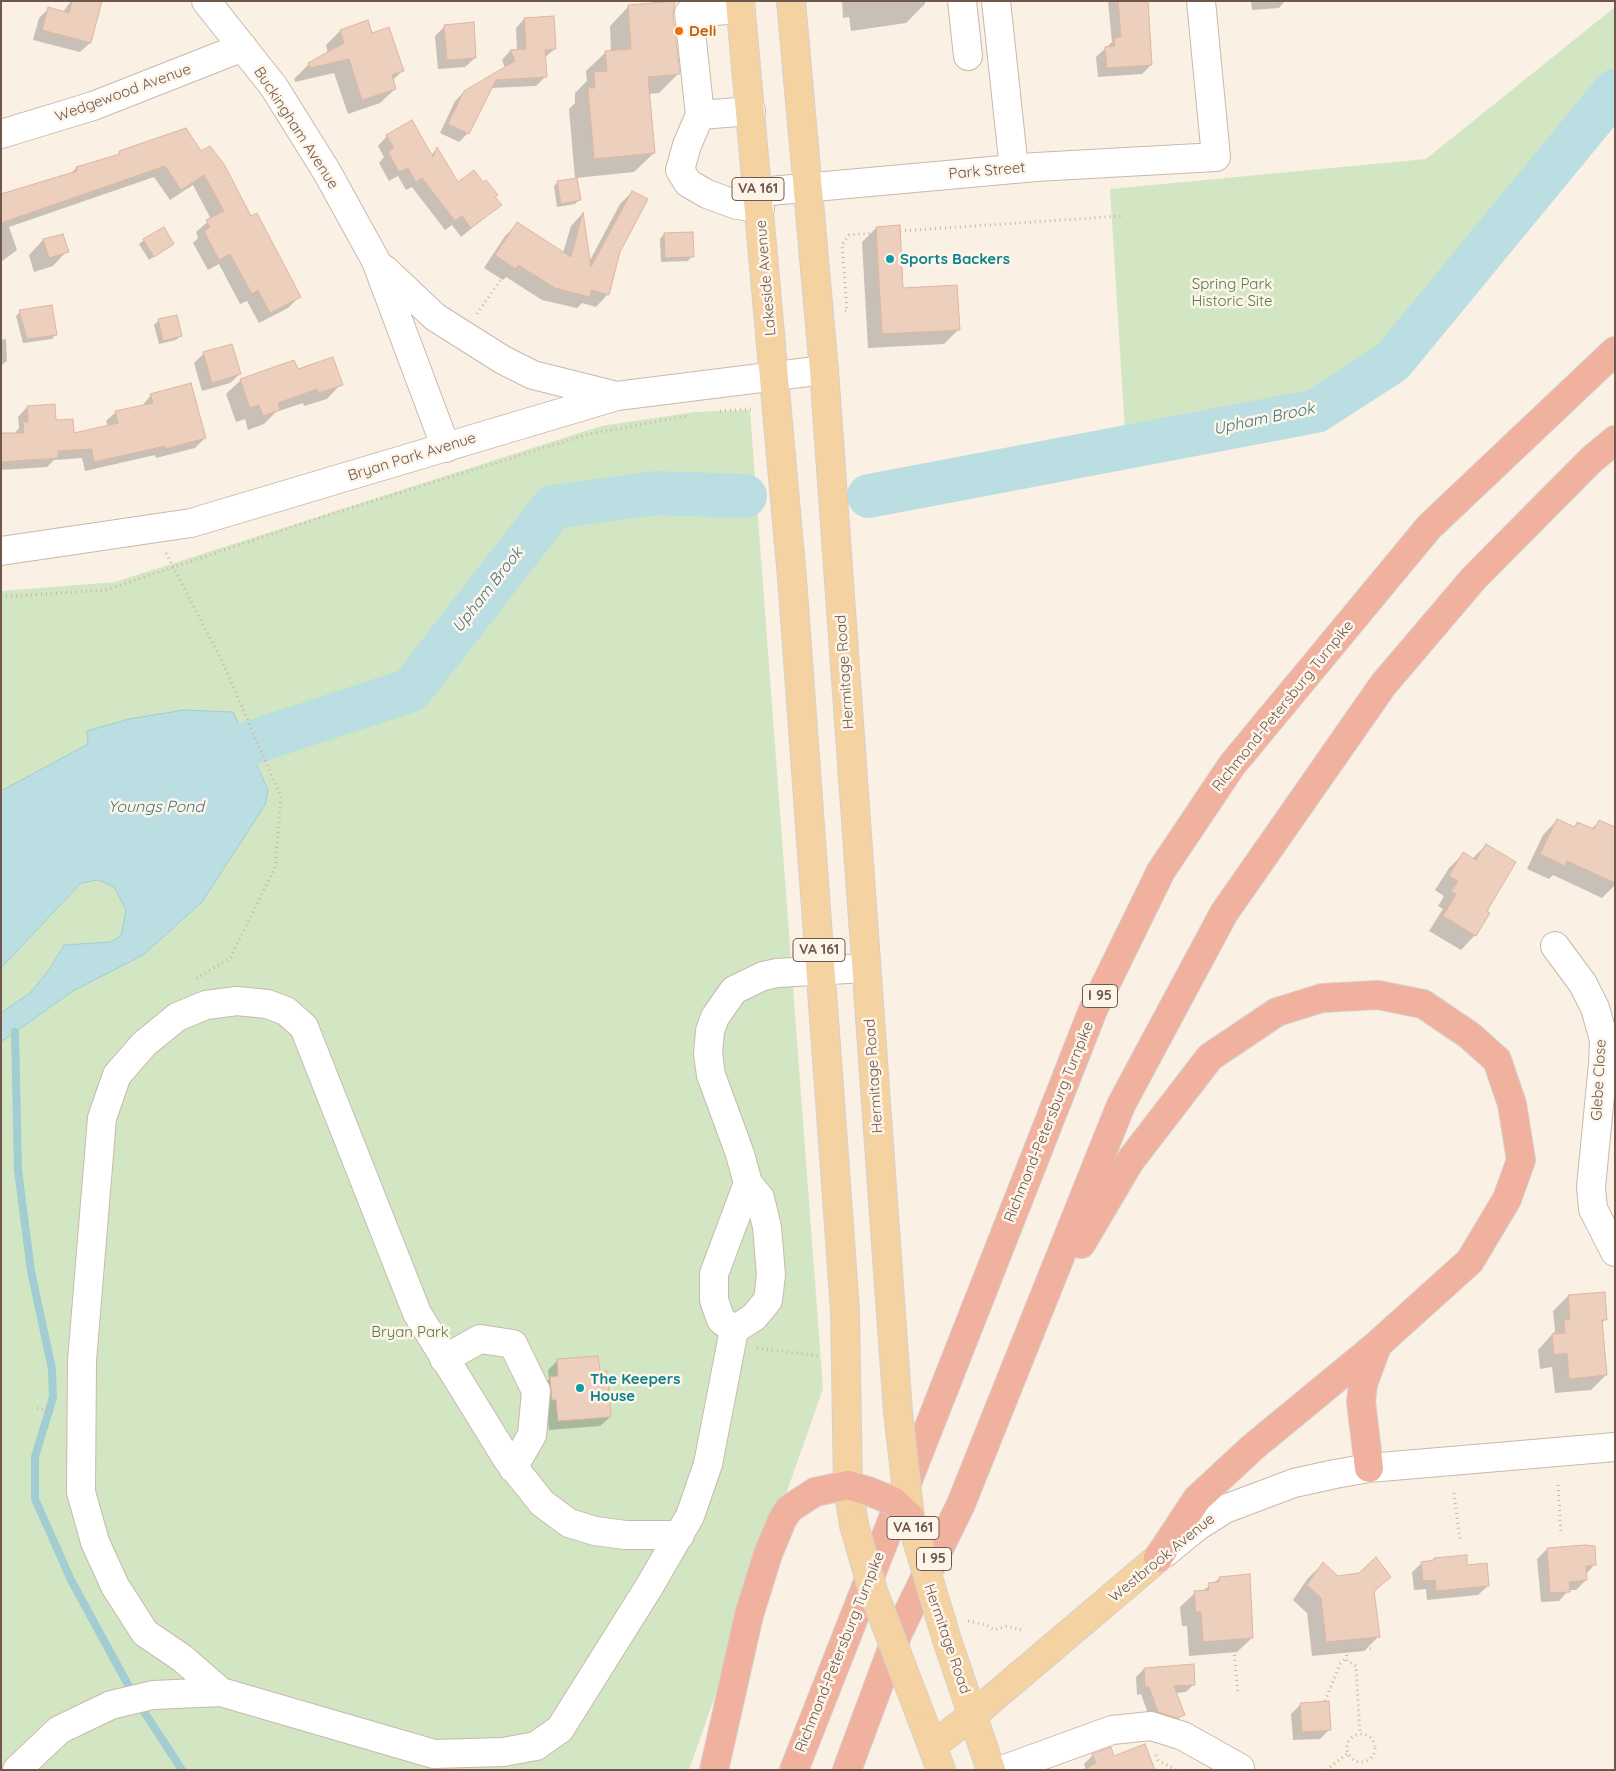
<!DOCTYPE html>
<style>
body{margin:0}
#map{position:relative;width:1616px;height:1771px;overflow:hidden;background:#faf1e4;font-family:Quicksand,sans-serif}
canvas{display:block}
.frame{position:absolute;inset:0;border:2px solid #70574c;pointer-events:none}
</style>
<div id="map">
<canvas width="1616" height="1771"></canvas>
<div class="frame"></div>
</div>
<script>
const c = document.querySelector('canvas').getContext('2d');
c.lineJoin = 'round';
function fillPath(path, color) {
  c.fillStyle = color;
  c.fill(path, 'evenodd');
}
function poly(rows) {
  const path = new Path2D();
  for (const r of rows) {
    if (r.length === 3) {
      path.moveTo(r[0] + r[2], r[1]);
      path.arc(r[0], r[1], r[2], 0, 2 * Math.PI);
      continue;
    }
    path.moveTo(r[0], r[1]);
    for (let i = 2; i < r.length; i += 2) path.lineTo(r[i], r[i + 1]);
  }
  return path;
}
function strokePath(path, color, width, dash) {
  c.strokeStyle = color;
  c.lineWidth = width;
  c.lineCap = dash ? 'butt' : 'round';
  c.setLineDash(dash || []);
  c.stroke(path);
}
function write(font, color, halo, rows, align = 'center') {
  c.font = font + ' Quicksand,sans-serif';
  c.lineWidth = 5;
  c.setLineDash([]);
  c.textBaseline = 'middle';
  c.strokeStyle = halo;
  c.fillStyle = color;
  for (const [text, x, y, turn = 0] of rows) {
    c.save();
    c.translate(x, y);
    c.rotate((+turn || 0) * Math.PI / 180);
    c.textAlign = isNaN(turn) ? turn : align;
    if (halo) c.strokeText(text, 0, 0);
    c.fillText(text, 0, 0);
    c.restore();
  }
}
const green = poly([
 [1615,7,1615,102,1562,153,1527,181,1492,239,1395,370,1354,386,1267,403,1188,415,1125,432,1110,189,1426,159],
 [750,410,823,1389,689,1770,1,1770,1,591,115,582,601,426,694,412]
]);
const water = poly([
 [184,710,233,712,268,790,265,805,202,902,143,955,73,991,1,1042,1,1013,30,993,49,970,64,945,110,942,121,936,126,910,114,887,98,880,81,883,1,968,1,791,88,744,87,731,129,719,184,710]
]);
const shadow = poly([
 [71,1,100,1,90,43,80,52,33,40,39,18,48,9,63,12],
 [842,1,925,1,925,4,906,23,851,31,849,17,843,18],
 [1108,1,1146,1,1151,65,1142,74,1098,77,1096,57,1112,42],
 [1251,1,1285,1,1279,8,1252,10],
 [629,6,672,15,679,73,659,93,648,94,654,153,634,172,576,178,579,200,575,204,557,207,554,186,558,182,575,179,569,109,575,103,575,93,587,81,586,71,606,52,611,51,610,26],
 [524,19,555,49,544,58,545,77,536,86,490,88,468,133,459,142,440,133,455,101,464,92,505,68,502,60,510,51,517,50,516,28],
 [445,26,475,58,465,67,438,69,435,36],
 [340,31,371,34,402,71,392,81,395,89,380,103,348,114,334,73,295,82,294,79,309,64,328,53,326,45],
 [185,130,251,217,299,297,288,308,259,323,247,301,240,304,219,264,208,270,193,243,198,238,196,232,211,219,193,185,170,200,154,177,9,227,17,250,1,262,1,203,70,174,76,168,116,156,119,153],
 [387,136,431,155,437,149,457,184,483,184,500,205,461,237,452,225,445,230,412,187,406,190,398,176,389,181,379,163,384,157,378,146],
 [632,192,608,294,596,307,582,303,577,308,542,300,506,277,503,280,484,268,505,236,517,224,563,253,571,226,582,214,589,262,620,204],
 [876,228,902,290,959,329,944,344,868,348,862,242],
 [664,234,692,256,688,261,661,262,660,239],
 [43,240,67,251,53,266,34,272,29,255],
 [144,240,173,244,149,260,139,244],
 [20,312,56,334,52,339,23,343,16,316],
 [158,321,180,336,176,340,159,344,154,325],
 [6,339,7,361,1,365,1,340],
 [204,353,240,374,230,383,202,391,194,363],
 [297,371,341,384,327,399,304,406,303,403,276,412,264,424,248,430,245,419,236,422,226,394,241,380],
 [151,395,205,438,195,448,156,458,155,455,85,471,82,458,54,460,47,467,1,470,1,434,14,434,19,428,18,417,27,407,55,421,73,434,108,426,106,421,116,412,142,406],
 [1557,820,1573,828,1578,823,1591,829,1599,822,1615,842,1615,885,1602,898,1553,875,1549,879,1527,869,1543,835],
 [1486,845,1485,911,1475,935,1461,950,1429,931,1443,909,1438,906,1444,896,1435,890,1449,868,1463,854,1472,859],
 [1604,1295,1606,1319,1601,1324,1606,1375,1591,1390,1555,1393,1552,1367,1540,1369,1538,1350,1555,1331,1553,1311,1568,1296],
 [558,1360,599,1372,610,1417,600,1426,549,1430,547,1409,541,1387,549,1379,548,1370],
 [1594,1547,1595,1564,1586,1574,1586,1580,1576,1590,1569,1590,1559,1601,1541,1602,1537,1559,1547,1549],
 [1434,1559,1466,1566,1488,1586,1478,1595,1427,1600,1426,1589,1414,1590,1412,1572,1422,1563,1431,1562],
 [1323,1564,1338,1578,1390,1577,1373,1593,1378,1637,1364,1651,1312,1656,1307,1613,1293,1600,1308,1578],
 [1220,1578,1252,1638,1237,1652,1189,1656,1187,1626,1182,1626,1180,1607,1195,1593,1201,1592],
 [1144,1669,1194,1684,1186,1692,1175,1693,1183,1714,1175,1722,1150,1719,1141,1694,1137,1695,1136,1677],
 [1301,1704,1330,1729,1320,1739,1293,1740,1291,1714],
 [1093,1755,1114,1758,1086,1770,1084,1764]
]);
const stream = poly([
 [15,1032,18,1170,31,1271,52,1369,53,1397,35,1457,35,1499,71,1580,133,1694],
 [139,1704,182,1770]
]);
const river = poly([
 [869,496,1316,411,1392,362,1615,91],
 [247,744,411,690,553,507,656,493,745,496]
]);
const building = poly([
 [72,1,102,1,91,43,42,30,48,7,69,13,72,1],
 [675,1,673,15,680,74,648,77,655,153,594,159,588,88,595,88,594,72,607,71,605,51,631,49,628,5,675,1],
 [1118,1,1148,1,1152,65,1107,68,1105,47,1115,46,1114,38,1121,37,1118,1],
 [554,16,556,49,545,50,547,77,496,80,469,134,448,124,464,91,515,61,510,50,526,49,524,18,554,16],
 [368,20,372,33,389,27,404,71,392,75,396,89,362,100,349,59,310,68,308,63,344,43,340,30,368,20],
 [474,22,476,58,447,60,444,25,474,22],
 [412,120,433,157,437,147,458,182,474,170,483,182,486,180,498,195,495,197,502,205,471,228,462,216,455,221,422,178,416,182,408,168,399,172,388,152,394,148,386,135,412,120],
 [186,128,201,151,210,146,224,164,251,216,257,213,301,297,270,313,258,290,252,294,230,254,219,260,204,231,210,227,206,220,224,211,204,175,181,190,165,166,1,223,1,194,77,171,76,167,120,154,119,151,186,128],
 [577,178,581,200,561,204,557,181,577,178],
 [632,191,648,199,620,252,609,295,591,290,590,297,555,288,518,265,516,269,495,255,517,222,571,257,583,212,591,267,632,191],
 [900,225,903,288,957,285,960,330,882,334,876,227,900,225],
 [164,227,174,244,154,257,143,239,164,227],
 [693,232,694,257,665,258,664,233,693,232],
 [63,234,69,252,49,258,43,239,63,234],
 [52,305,57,335,27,339,19,310,52,305],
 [177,315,182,336,163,341,158,319,177,315],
 [232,344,241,374,212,383,203,352,232,344],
 [333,357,343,385,318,393,317,389,278,403,280,410,263,416,259,405,250,408,240,379,294,360,298,369,333,357],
 [191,383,206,438,165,449,165,446,94,462,92,449,58,451,58,458,1,462,1,433,24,433,23,422,28,422,27,406,55,404,56,420,73,419,74,433,118,423,115,411,153,403,150,394,191,383],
 [1557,819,1575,827,1577,822,1594,829,1599,820,1615,827,1615,883,1567,861,1565,866,1540,854,1557,819],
 [1486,844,1516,862,1487,911,1490,913,1476,936,1443,916,1456,894,1451,891,1458,881,1449,876,1463,852,1476,860,1486,844],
 [1605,1292,1607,1320,1602,1320,1607,1375,1569,1379,1567,1353,1554,1355,1552,1334,1565,1333,1564,1320,1570,1320,1568,1295,1605,1292],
 [598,1356,600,1371,607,1371,611,1417,558,1421,556,1400,552,1400,550,1377,558,1376,557,1359,598,1356],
 [1585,1545,1595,1546,1596,1565,1586,1566,1587,1580,1569,1582,1570,1592,1550,1593,1547,1548,1585,1545],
 [1467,1555,1467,1565,1487,1563,1489,1586,1436,1591,1435,1580,1423,1581,1421,1562,1434,1560,1434,1558,1467,1555],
 [1376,1557,1391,1577,1374,1591,1380,1637,1326,1642,1321,1598,1307,1585,1323,1562,1338,1576,1359,1573,1376,1557],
 [1250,1574,1253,1638,1203,1642,1201,1612,1196,1612,1194,1591,1209,1590,1208,1583,1219,1582,1219,1577,1250,1574],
 [1194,1664,1195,1685,1174,1686,1185,1715,1177,1718,1158,1712,1149,1687,1145,1687,1144,1668,1194,1664],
 [1329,1701,1331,1730,1302,1732,1300,1703,1329,1701],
 [1145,1744,1155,1770,1083,1770,1096,1763,1092,1754,1111,1747,1114,1756,1145,1744]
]);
const path = poly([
 [900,231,1121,216],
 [845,311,847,311,842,245,849,235,876,233],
 [477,314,511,265],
 [720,411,751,409],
 [166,553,222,661,281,797,275,868,230,958,194,980],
 [1,597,106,590,334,513,589,434,687,416],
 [757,1348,820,1356],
 [37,1408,55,1413],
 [1558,1485,1561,1533],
 [1454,1493,1460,1541],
 [968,1621,986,1625,995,1630,1007,1626,1021,1630],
 [1233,1640,1238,1694],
 [1346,1650,1347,1661,1356,1666,1360,1734],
 [1320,1652,1374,1648],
 [1325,1701,1340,1664,1346,1658],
 [1361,1748,14],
 [1156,1755,1158,1760,1176,1770],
 [1326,1770,1348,1753]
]);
const minor = poly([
 [206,1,274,87,327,172,376,261,446,448],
 [962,1,968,56],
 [996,1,1014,169],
 [741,9,689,13,700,115,751,111],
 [700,115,687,145,680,170,688,183,707,194,737,205,760,208],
 [1,134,93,106,243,47],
 [759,192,1036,167,1216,157,1201,1],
 [384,269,435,317,503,360,533,375,613,395],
 [1,551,191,523,617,396,824,370],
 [1555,946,1583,984,1595,1008,1604,1040,1603,1064,1591,1187,1593,1209,1615,1252],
 [734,1330,721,1320,714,1300,714,1274,748,1183],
 [444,1359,480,1339,513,1344,536,1391,532,1435,513,1468],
 [1165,1553,1198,1526,1225,1509,1294,1483,1335,1474,1369,1468,1615,1447],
 [221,1692,182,1658,145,1633,115,1586,95,1542,81,1492,82,1361,102,1118,117,1075,144,1044,177,1017,206,1005,237,1001,267,1004,286,1011,304,1027,417,1313,507,1459,542,1503,569,1523,595,1531,625,1535,680,1535],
 [17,1770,59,1730,111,1705,153,1695,221,1692,434,1754,503,1752,536,1746,560,1729,649,1587,690,1516,708,1464,734,1330,754,1317,768,1300,771,1275,767,1227,760,1198,748,1183,740,1154,711,1075,708,1054,710,1031,715,1017,734,990,763,976,777,973,866,968],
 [1002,1770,1112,1730,1151,1726,1183,1736,1240,1768]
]);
const major = poly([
 [740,1,792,578,839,1225,845,1312,848,1485,854,1525],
 [791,1,824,370,898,1412],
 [947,1640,991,1770],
 [917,1706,941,1770],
 [932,1746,973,1715,1158,1558]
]);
const highway = poly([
 [1081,1244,1130,1161,1210,1057,1277,1012,1322,998,1378,995,1423,1004,1469,1035,1497,1060,1512,1104,1521,1160,1507,1199,1470,1261,1378,1344,1253,1447,1197,1499,1158,1558],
 [1369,1468,1361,1402,1363,1384,1377,1346],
 [714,1770,749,1615,768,1554,782,1520,789,1509,815,1492,848,1485,868,1491],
 [794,1770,1093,1010,1161,871,1232,765,1429,527,1615,351],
 [847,1770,898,1633,961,1504,1121,1105,1224,913,1383,685,1474,578,1591,460,1615,440]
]);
const majorBridge = poly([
 [898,1412,910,1517,947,1640],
 [854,1525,873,1591,917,1706]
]);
const highwayBridge = poly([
 [868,1491,893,1501,910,1517]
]);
const markers = [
 [679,31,5,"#e8710a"],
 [890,259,5,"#0f9aa8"],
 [580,1388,5,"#0f9aa8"]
];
const shields = [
 [758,189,52],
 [819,950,52],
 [1100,996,35],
 [913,1528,52],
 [934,1559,35]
];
const shieldNames = [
 ["VA 161",758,189],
 ["VA 161",819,950],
 ["I 95",1100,996],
 ["VA 161",913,1528],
 ["I 95",934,1559]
];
const foodNames = [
 ["Deli",689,31]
];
const streetNames = [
 ["Wedgewood Avenue",123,93,-20],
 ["Buckingham Avenue",296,128,57],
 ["Park Street",987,171,-5],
 ["Lakeside Avenue",766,278,-95],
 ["Bryan Park Avenue",412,457,-17],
 ["Hermitage Road",845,672,-94],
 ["Richmond-Petersburg Turnpike",1283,706,-51],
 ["Hermitage Road",874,1076,-94],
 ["Glebe Close",1599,1080,-87],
 ["Richmond-Petersburg Turnpike",1049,1122,-68],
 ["Westbrook Avenue",1162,1558,-39],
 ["Hermitage Road",947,1639,71],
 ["Richmond-Petersburg Turnpike",840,1652,-68]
];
const cultureNames = [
 ["Sports Backers",900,259],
 ["The Keepers",590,1379],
 ["House",590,1396]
];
const parkNames = [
 ["Spring Park",1232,284],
 ["Historic Site",1232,301],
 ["Bryan Park",410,1332]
];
const waterNames = [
 ["Upham Brook",1264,419,-12],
 ["Upham Brook",488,590,-52],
 ["Youngs Pond",156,807]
];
fillPath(green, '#d3e6c4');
fillPath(water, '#badee2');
strokePath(water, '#a1cdd3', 1);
fillPath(shadow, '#0003');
strokePath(stream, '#a1cdd3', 8);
strokePath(river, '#badee2', 44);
fillPath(building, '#edcfbe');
strokePath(building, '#dfb59f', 1);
strokePath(minor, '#cab8ab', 30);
strokePath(major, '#d7d0cd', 30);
strokePath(highway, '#d7d0cd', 30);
strokePath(path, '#d2b2a1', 3, [1, 4]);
strokePath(minor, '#fff', 28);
strokePath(major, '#f4d2a1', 28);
strokePath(highway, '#f0b19f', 28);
strokePath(majorBridge, '#d7d0cd', 30, []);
strokePath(highwayBridge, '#d7d0cd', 30, []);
strokePath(majorBridge, '#f4d2a1', 28);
strokePath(highwayBridge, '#f0b19f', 28);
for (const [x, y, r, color] of markers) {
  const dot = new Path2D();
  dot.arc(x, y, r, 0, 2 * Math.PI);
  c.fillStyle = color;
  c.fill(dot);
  strokePath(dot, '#fdf5e9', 2);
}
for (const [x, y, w] of shields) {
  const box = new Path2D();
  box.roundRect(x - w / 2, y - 11.5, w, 23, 4);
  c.fillStyle = '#fdf5e9';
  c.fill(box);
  strokePath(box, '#70574c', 1);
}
write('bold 14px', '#70574c', null, shieldNames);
write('bold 15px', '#c56008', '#fdf5e9', foodNames, 'left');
write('15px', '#70574c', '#fdf5e9', streetNames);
write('bold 15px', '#0d838f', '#fdf5e9', cultureNames, 'left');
write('15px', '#587a47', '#fdf5e9', parkNames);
write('italic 16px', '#44747b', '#fdf5e9', waterNames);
</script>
